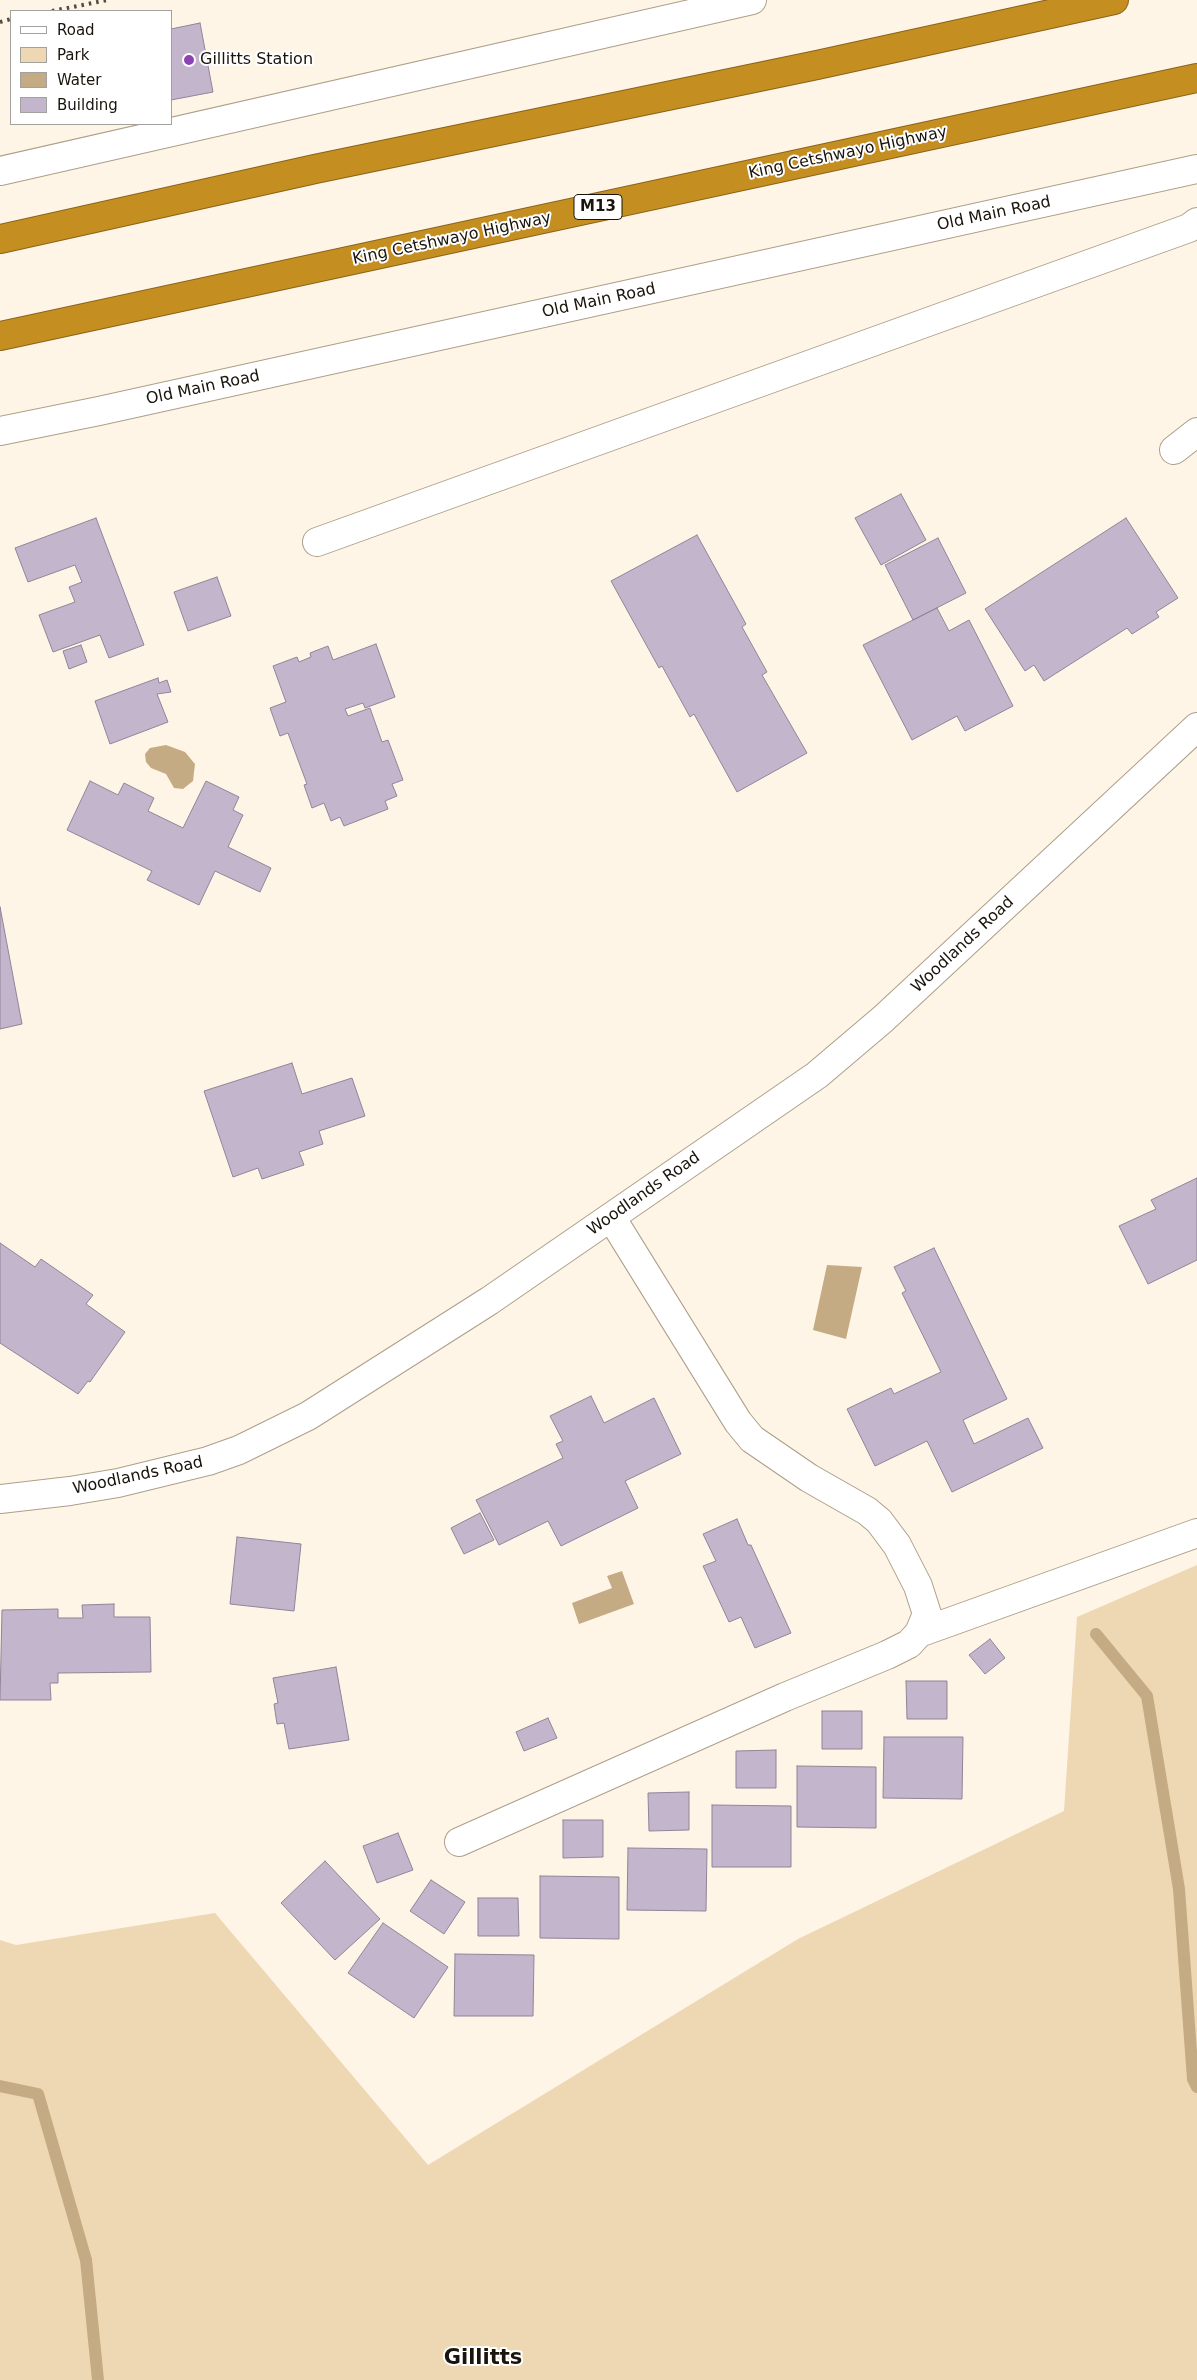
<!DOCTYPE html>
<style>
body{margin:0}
#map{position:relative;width:1197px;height:2380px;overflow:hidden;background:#fef5e7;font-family:"DejaVu Sans",sans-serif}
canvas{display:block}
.legend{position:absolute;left:10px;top:10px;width:162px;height:115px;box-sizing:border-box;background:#fff;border:1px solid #a3a19e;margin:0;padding:6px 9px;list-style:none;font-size:15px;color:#19140c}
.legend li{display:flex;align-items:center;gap:10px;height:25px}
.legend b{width:25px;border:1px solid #a3a19e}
</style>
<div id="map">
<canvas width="1197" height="2380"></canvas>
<ul class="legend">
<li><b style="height:6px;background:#fff"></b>Road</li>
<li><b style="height:14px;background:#eed7b3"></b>Park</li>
<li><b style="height:14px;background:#c4ab83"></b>Water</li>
<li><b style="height:14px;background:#c3b6cc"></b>Building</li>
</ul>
</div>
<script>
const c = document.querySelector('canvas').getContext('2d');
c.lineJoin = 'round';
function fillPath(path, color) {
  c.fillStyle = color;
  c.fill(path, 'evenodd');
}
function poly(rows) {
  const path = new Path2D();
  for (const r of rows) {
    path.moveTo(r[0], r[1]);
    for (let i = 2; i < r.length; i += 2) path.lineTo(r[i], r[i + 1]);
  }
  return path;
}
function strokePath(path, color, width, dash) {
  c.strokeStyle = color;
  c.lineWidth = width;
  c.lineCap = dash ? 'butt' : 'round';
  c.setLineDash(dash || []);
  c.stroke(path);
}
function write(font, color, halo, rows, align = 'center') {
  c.font = font + ' "DejaVu Sans",sans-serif';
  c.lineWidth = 4;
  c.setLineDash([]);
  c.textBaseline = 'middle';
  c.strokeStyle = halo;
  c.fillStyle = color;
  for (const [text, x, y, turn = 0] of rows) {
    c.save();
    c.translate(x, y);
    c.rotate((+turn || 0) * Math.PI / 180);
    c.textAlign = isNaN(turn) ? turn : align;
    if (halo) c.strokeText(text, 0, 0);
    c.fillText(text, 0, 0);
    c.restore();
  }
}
const green = poly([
 [1197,1565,1197,2380,0,2380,0,1940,16,1945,215,1913,428,2165,798,1939,1064,1811,1077,1617]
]);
const water = poly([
 [166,745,185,752,195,764,193,781,183,789,174,788,166,774,151,768,146,762,145,754,150,748],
 [827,1265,862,1267,846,1339,813,1330],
 [622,1571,634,1604,579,1624,572,1603,612,1588,607,1576]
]);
const stream = poly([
 [1096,1634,1147,1696,1179,1889,1193,2079,1197,2087],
 [0,2086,38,2094,86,2260,98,2380]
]);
const building = poly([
 [200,23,213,92,171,100,171,29,200,23],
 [901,494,926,540,881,565,855,518,901,494],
 [96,518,144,645,109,658,100,635,53,652,39,615,75,602,69,587,82,582,75,565,28,582,15,548,96,518],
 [1126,518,1178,598,1156,612,1159,617,1132,634,1127,628,1044,681,1034,665,1025,671,985,609,1126,518],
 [697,535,746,624,742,627,767,672,762,675,807,753,737,792,694,714,690,717,662,666,659,668,611,581,697,535],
 [938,538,966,593,913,620,885,565,938,538],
 [217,577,231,616,188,631,174,592,217,577],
 [937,608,949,631,969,620,1013,706,965,731,957,716,912,740,863,645,937,608],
 [376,644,395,697,365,708,363,703,345,709,348,716,370,708,382,742,388,740,403,780,392,784,397,796,385,801,388,809,344,826,340,817,331,821,324,803,312,808,304,785,307,784,288,733,280,736,270,708,286,702,273,666,297,657,299,662,311,657,310,653,328,646,333,660,376,644],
 [81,645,87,662,69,669,63,651,81,645],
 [158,678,159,683,167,680,171,692,157,694,168,722,110,744,95,701,158,678],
 [90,781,118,795,124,783,154,798,148,811,183,828,206,781,239,797,233,810,243,815,228,847,271,868,260,892,215,871,199,905,147,880,152,871,67,830,90,781],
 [0,907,22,1024,0,1029,0,907],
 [292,1063,302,1094,352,1078,365,1116,319,1131,323,1144,299,1152,304,1165,262,1179,258,1168,233,1177,204,1091,292,1063],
 [1197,1178,1197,1260,1148,1284,1119,1226,1156,1209,1151,1200,1197,1178],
 [0,1243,35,1267,41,1259,93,1295,86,1304,125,1332,90,1382,88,1381,78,1394,0,1343,0,1243],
 [934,1248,1007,1399,963,1420,974,1444,1028,1418,1043,1448,952,1492,927,1441,875,1466,847,1409,891,1388,894,1394,941,1372,902,1293,906,1291,894,1267,934,1248],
 [591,1396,604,1423,654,1398,681,1454,625,1481,638,1508,561,1546,548,1521,499,1545,476,1500,563,1458,556,1444,563,1441,550,1416,591,1396],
 [480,1513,494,1540,464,1554,451,1528,480,1513],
 [737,1519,748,1545,751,1545,791,1633,755,1648,741,1617,729,1622,703,1566,716,1561,703,1534,737,1519],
 [237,1537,301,1544,294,1611,230,1604,237,1537],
 [114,1604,114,1617,150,1617,151,1672,58,1673,58,1683,50,1683,51,1700,0,1700,2,1610,58,1609,58,1618,83,1618,82,1605,114,1604],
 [990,1639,1005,1658,985,1674,969,1655,990,1639],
 [336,1667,349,1740,289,1749,284,1723,277,1724,274,1704,278,1703,273,1678,336,1667],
 [906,1681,947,1681,947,1719,907,1719,906,1681],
 [822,1711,862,1711,862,1749,822,1749,822,1711],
 [548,1718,557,1738,524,1751,516,1732,548,1718],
 [884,1737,963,1737,962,1799,883,1798,884,1737],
 [776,1750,776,1788,736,1788,736,1751,776,1750],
 [797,1766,876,1767,876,1828,797,1827,797,1766],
 [689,1792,689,1830,649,1831,648,1793,689,1792],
 [712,1805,791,1806,791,1867,712,1867,712,1805],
 [563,1820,603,1820,603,1857,563,1858,563,1820],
 [398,1833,413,1870,377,1883,363,1846,398,1833],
 [628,1848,707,1849,706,1911,627,1910,628,1848],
 [325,1861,380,1919,335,1960,281,1903,325,1861],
 [540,1876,619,1877,619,1939,540,1938,540,1876],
 [431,1880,465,1902,444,1934,410,1911,431,1880],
 [478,1898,518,1898,519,1936,478,1936,478,1898],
 [383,1923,448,1967,414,2018,348,1973,383,1923],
 [455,1954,534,1955,533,2016,454,2016,455,1954]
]);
const minor = poly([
 [0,171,752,0],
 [0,431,99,411,1197,169],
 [1174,450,1197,432],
 [317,542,1189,228,1197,222],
 [0,1499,70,1491,118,1483,208,1461,239,1450,308,1416,489,1301,817,1075,883,1019,1197,727],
 [919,1633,1197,1533],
 [459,1842,785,1697,887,1655,909,1644,919,1633,927,1614,918,1586,897,1545,879,1521,867,1511,809,1478,752,1439,738,1422,611,1217]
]);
const highway = poly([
 [0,239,315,169,817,65,1114,0],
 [0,336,1197,78]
]);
const rail = poly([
 [52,11,108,0],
 [0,22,11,19]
]);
const markers = [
 [189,60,6,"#8d42b4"]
];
const shields = [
 [598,207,48]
];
const shieldNames = [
 ["M13",598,207]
];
const poiNames = [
 ["Gillitts Station",200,60]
];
const streetNames = [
 ["King Cetshwayo Highway",848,153,-12],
 ["Old Main Road",994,214,-12],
 ["King Cetshwayo Highway",452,239,-12],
 ["Old Main Road",599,301,-12],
 ["Old Main Road",203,388,-12],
 ["Woodlands Road",963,945,-43],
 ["Woodlands Road",644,1194,-35],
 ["Woodlands Road",138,1476,-12]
];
const districtNames = [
 ["Gillitts",483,2359]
];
fillPath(green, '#eed7b3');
fillPath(water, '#c4ab83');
strokePath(stream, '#c4ab83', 12);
fillPath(building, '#c3b6cc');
strokePath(building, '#918499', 1);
strokePath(minor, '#ad9f89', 30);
strokePath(highway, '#89631a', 30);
strokePath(minor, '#fff', 28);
strokePath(highway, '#c58e21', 28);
strokePath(rail, '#514b41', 4, [2.5, 5]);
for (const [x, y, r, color] of markers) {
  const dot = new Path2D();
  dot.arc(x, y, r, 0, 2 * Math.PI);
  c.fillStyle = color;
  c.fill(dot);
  strokePath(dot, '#fff', 2);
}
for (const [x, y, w] of shields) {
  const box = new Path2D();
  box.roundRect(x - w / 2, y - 12.5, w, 25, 4);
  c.fillStyle = '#fff';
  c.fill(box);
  strokePath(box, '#19140c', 1);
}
write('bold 15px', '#19140c', null, shieldNames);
write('16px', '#19140c', '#fff', poiNames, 'left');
write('16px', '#19140c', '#fff', streetNames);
write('bold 21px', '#19140c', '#fff', districtNames);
</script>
